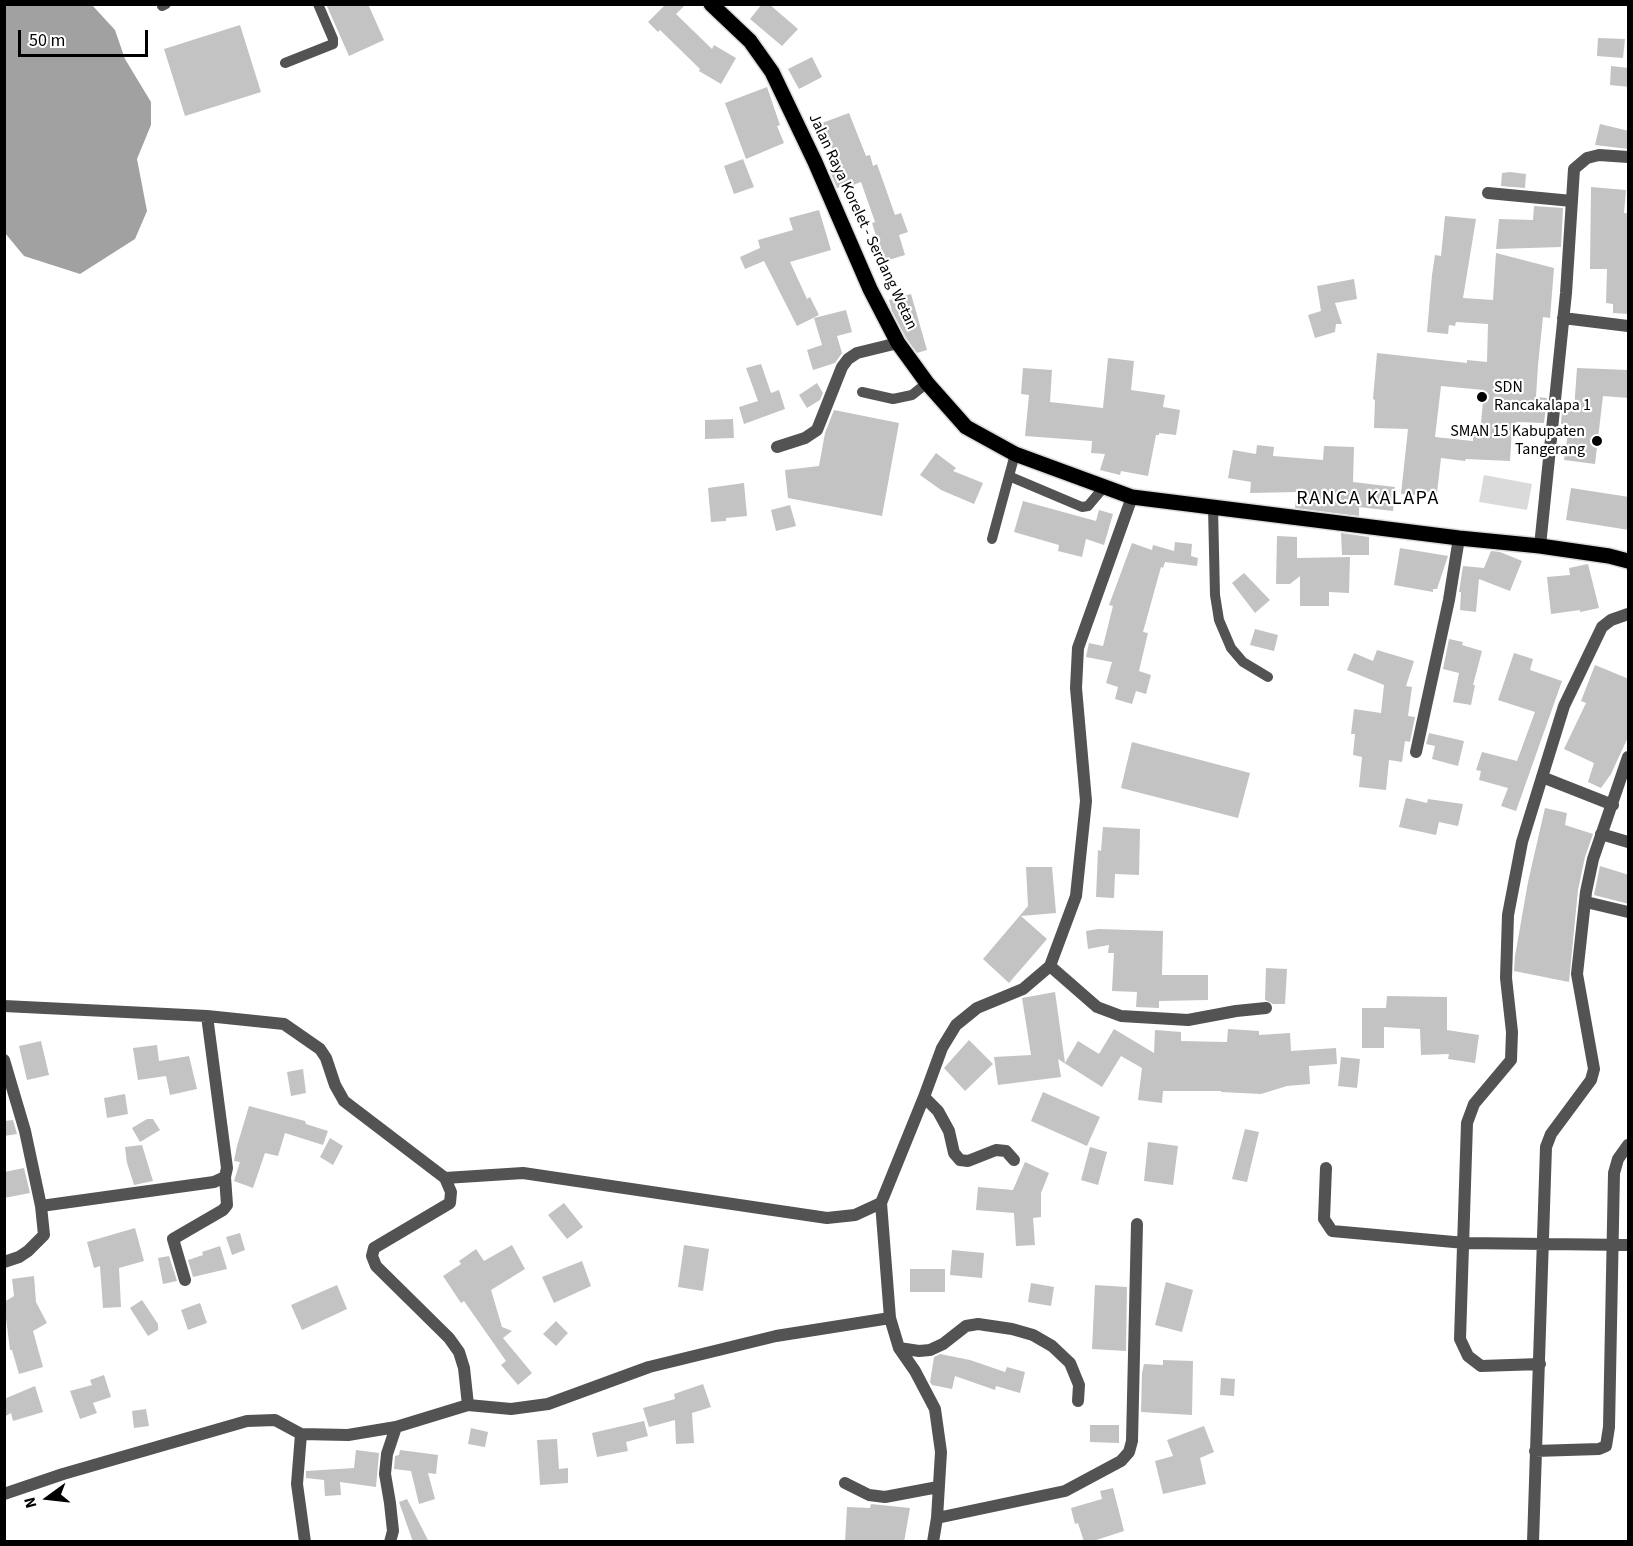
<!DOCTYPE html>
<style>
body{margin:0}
#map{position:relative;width:1633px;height:1546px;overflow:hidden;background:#fff;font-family:"Source Sans 3",sans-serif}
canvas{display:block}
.frame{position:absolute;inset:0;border:6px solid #000;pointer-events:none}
.north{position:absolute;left:18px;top:1468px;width:60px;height:60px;-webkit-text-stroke:4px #fff;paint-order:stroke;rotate:255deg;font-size:16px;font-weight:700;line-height:24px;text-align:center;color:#000}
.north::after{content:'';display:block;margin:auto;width:21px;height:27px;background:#000;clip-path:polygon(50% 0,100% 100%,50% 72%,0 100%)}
.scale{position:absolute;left:18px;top:30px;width:130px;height:27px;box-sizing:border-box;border:3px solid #000;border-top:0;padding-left:8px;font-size:18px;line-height:21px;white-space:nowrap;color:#000;-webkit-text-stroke:4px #fff;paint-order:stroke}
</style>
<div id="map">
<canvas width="1633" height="1546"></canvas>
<div class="frame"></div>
<div class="north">N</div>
<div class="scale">50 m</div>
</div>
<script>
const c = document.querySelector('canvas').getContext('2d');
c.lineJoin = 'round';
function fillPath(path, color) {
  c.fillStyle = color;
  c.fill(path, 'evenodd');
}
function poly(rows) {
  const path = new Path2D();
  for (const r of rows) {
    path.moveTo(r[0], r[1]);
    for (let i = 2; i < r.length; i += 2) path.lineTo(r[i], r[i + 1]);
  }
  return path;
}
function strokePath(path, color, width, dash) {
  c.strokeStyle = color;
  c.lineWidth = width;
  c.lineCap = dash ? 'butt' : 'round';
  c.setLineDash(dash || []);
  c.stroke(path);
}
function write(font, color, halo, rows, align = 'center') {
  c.font = font + ' "Source Sans 3",sans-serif';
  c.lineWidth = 4.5;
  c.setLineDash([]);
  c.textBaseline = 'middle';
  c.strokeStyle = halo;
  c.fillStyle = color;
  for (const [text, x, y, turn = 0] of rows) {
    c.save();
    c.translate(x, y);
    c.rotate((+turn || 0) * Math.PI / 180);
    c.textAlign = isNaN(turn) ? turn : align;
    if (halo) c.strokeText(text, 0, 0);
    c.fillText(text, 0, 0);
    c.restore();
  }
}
const green = poly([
 [1484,475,1532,484,1527,510,1479,502]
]);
const water = poly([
 [4,5,92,5,115,30,125,59,151,102,151,125,137,159,147,211,135,239,80,274,24,256,5,233]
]);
const building = poly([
 [326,4,368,4,384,40,349,56],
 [666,4,686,4,676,14,712,49,714,45,736,58,721,84,699,71,700,69,660,30,658,32,648,22],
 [762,4,769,4,798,29,782,46,750,19],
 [240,25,261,92,185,116,164,49],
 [1598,38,1625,39,1623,58,1597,56],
 [812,57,822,77,799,89,788,69],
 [1611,66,1629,68,1629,87,1610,85],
 [767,87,780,125,777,126,784,143,746,159,725,103],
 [849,113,866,156,870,155,873,166,877,164,895,215,901,213,908,232,899,235,905,255,882,262,876,246,879,245,872,223,875,222,861,182,845,188,845,186,837,188,829,169,838,164,822,123],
 [1600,124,1629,131,1629,149,1595,145],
 [743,159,754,187,734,194,724,166],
 [1510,172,1526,174,1525,188,1501,186,1502,173],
 [1591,187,1626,190,1624,213,1629,213,1629,314,1613,313,1613,304,1606,303,1607,269,1590,269],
 [1534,206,1563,208,1561,247,1496,249,1499,219,1533,220],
 [819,210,831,250,790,262,807,299,810,297,819,315,797,326,764,261,745,269,740,257,760,248,758,240,793,230,789,218],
 [1445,216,1476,219,1463,298,1493,300,1496,253,1554,268,1550,318,1543,317,1538,365,1536,397,1547,398,1544,423,1516,422,1515,428,1512,428,1510,461,1466,459,1465,461,1441,458,1437,493,1428,492,1428,496,1401,494,1408,429,1374,428,1375,400,1373,399,1377,353,1467,363,1467,360,1487,362,1488,324,1456,322,1455,326,1449,325,1448,334,1427,332,1432,275,1435,255,1441,256],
 [1441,386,1484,390,1480,434,1473,433,1473,441,1435,437],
 [1354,279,1357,299,1335,303,1342,324,1336,324,1335,332,1315,338,1308,315,1321,311,1317,286],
 [911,294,927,350,917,353,906,338,892,311,889,300],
 [846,310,852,332,837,336,842,353,835,363,813,370,807,350,822,345,814,318],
 [1108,358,1134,361,1131,390,1165,395,1163,407,1180,410,1176,435,1159,433,1159,435,1156,435,1148,476,1121,471,1120,475,1100,470,1105,454,1091,453,1092,441,1025,436,1029,395,1021,394,1023,368,1052,370,1050,402,1103,408],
 [761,364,771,393,779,390,785,409,744,424,739,407,758,401,746,368],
 [1577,368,1629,370,1629,398,1603,396,1595,464,1564,460,1569,425,1561,424,1562,409,1574,410],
 [817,383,823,393,820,400,807,408,799,395],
 [834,410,899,423,882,516,788,498,785,470,819,466,825,433],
 [733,419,734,438,705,439,705,420],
 [1257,445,1274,447,1273,456,1323,460,1324,446,1354,447,1353,482,1395,487,1393,511,1359,507,1359,516,1295,508,1297,492,1250,493,1251,482,1228,478,1233,450,1256,454],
 [936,453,956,468,953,471,983,483,974,504,941,490,920,475],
 [744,483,747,516,726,518,726,521,711,522,708,488],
 [1571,488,1629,497,1629,530,1566,520],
 [1023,501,1096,521,1099,510,1113,514,1104,545,1086,539,1082,557,1058,551,1059,545,1014,532],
 [790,505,796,526,776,531,771,510],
 [1341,533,1369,537,1369,555,1342,555],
 [1277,536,1297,537,1297,558,1350,557,1349,593,1329,592,1329,606,1300,606,1300,576,1290,584,1276,584],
 [1175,542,1192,544,1191,556,1198,558,1197,566,1165,562,1163,568,1161,567,1143,632,1148,633,1139,671,1151,675,1146,694,1136,691,1132,704,1115,699,1118,687,1106,683,1112,662,1086,657,1089,643,1103,646,1113,606,1109,605,1132,543,1152,550,1153,545,1174,551],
 [1400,548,1448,556,1437,589,1433,589,1433,592,1394,585],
 [1491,551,1500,552,1522,561,1510,591,1479,579,1476,612,1460,610,1461,592,1459,592,1463,566,1484,568],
 [1588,564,1599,608,1580,612,1580,610,1551,614,1547,577,1570,575,1569,568],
 [1244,573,1270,600,1255,613,1232,583],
 [1255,629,1278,635,1274,651,1250,645],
 [1449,639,1463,642,1462,645,1482,651,1473,685,1475,685,1471,705,1453,702,1459,673,1443,669],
 [1377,650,1414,661,1406,686,1412,687,1408,716,1415,717,1410,742,1405,741,1402,762,1389,760,1386,790,1359,787,1362,757,1353,755,1355,734,1351,734,1354,709,1381,713,1384,685,1347,670,1354,653,1373,661],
 [1514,653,1533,659,1530,670,1562,681,1516,811,1501,806,1508,788,1479,780,1481,771,1476,770,1482,752,1517,761,1535,712,1498,700],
 [1595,665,1629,679,1629,735,1611,774,1601,788,1588,782,1594,763,1564,749,1586,703,1581,701],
 [1429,733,1464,741,1458,766,1432,759,1435,746,1426,744],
 [1132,742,1250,773,1238,818,1121,788],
 [1406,798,1427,803,1428,799,1463,804,1458,826,1439,822,1436,835,1399,827],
 [1545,808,1567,813,1565,825,1593,834,1585,857,1578,890,1569,982,1514,971,1515,956,1528,882],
 [1103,827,1140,829,1139,875,1115,874,1114,898,1096,897,1098,850,1101,851],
 [1600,866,1629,875,1629,904,1594,895],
 [1026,867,1052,867,1056,913,1021,916,1047,939,1009,983,983,959,1028,906],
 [1098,929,1163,931,1162,975,1208,975,1208,1000,1159,1001,1159,1008,1136,1007,1137,992,1112,991,1114,953,1108,953,1109,945,1088,949,1086,931],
 [1266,968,1287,969,1285,1004,1273,1004,1265,1000],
 [1055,992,1065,1063,1078,1041,1099,1054,1114,1029,1154,1053,1155,1030,1181,1032,1181,1041,1227,1042,1228,1029,1259,1031,1259,1035,1290,1033,1291,1051,1336,1048,1337,1064,1309,1066,1310,1084,1287,1086,1261,1094,1221,1092,1221,1091,1163,1091,1162,1103,1138,1100,1142,1068,1121,1056,1102,1087,1058,1059,1061,1077,998,1085,994,1057,1031,1055,1022,998],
 [1387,996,1447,997,1447,1030,1479,1035,1475,1063,1448,1059,1449,1054,1421,1055,1420,1029,1384,1027,1384,1048,1362,1048,1362,1008,1386,1008],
 [969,1040,993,1064,965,1091,944,1068],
 [41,1041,49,1075,27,1080,19,1046],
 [157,1045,159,1061,189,1056,197,1089,170,1095,166,1076,138,1080,133,1048],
 [1341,1057,1360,1059,1357,1088,1338,1086],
 [303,1069,306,1093,291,1096,287,1072],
 [1043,1092,1100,1117,1087,1146,1031,1121],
 [125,1094,128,1114,107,1118,104,1098],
 [249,1106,305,1121,306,1124,328,1131,323,1145,285,1133,278,1156,265,1153,253,1188,234,1181,240,1162,234,1161,237,1146],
 [147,1119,153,1119,160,1130,140,1142,132,1128],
 [13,1120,17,1134,4,1136,4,1121],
 [1245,1129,1259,1132,1247,1182,1232,1179],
 [330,1138,343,1146,333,1165,320,1157],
 [1148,1142,1178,1146,1173,1185,1144,1181],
 [142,1145,153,1181,134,1185,127,1163,125,1147],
 [1090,1147,1107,1152,1098,1185,1081,1180],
 [1025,1162,1049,1173,1041,1193,1041,1217,1033,1218,1035,1245,1016,1246,1014,1213,976,1210,978,1187,1013,1190],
 [24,1168,30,1193,4,1198,4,1172],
 [564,1203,583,1227,567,1239,548,1215],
 [135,1228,144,1261,119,1268,121,1307,103,1308,100,1266,94,1268,87,1242],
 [240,1233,245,1250,232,1255,226,1237],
 [512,1245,525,1269,491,1290,502,1327,512,1331,503,1338,532,1373,518,1385,501,1365,506,1361,464,1301,461,1303,443,1276,461,1264,459,1261,476,1249,484,1261],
 [684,1245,709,1249,703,1291,678,1287],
 [220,1246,227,1269,193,1277,188,1260,203,1255,202,1252],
 [952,1250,984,1253,982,1278,950,1275],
 [169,1256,177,1281,163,1284,158,1258],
 [582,1261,591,1286,554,1303,542,1277],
 [910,1269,945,1269,945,1292,910,1292],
 [34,1276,36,1302,47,1323,33,1331,43,1367,19,1374,12,1350,10,1350,4,1302,14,1296,12,1279],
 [1166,1282,1193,1290,1182,1332,1155,1325],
 [1031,1283,1054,1287,1051,1306,1028,1302],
 [337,1285,347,1309,302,1330,291,1305],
 [1095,1285,1127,1287,1126,1351,1092,1349],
 [142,1300,158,1324,158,1330,148,1336,130,1308],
 [200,1303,207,1323,188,1330,181,1310],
 [556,1321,568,1333,556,1346,543,1334],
 [940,1354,970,1360,1005,1372,1007,1367,1025,1372,1020,1393,996,1386,995,1390,955,1376,952,1389,932,1385,930,1382,934,1357],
 [1163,1360,1193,1361,1192,1415,1141,1412,1142,1373,1144,1364,1163,1365],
 [104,1375,111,1397,93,1403,97,1413,80,1419,70,1391,92,1385,90,1380],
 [1221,1378,1235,1379,1234,1396,1220,1395],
 [703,1384,711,1407,692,1413,694,1443,676,1444,675,1420,649,1427,643,1408,675,1399,674,1394],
 [35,1386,43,1412,13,1421,11,1413,4,1417,4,1399],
 [146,1409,149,1426,134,1428,132,1411],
 [644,1421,648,1436,626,1442,628,1451,597,1457,592,1433],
 [1090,1425,1119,1425,1119,1443,1090,1442],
 [1204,1426,1214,1452,1200,1458,1206,1484,1163,1494,1155,1461,1173,1456,1167,1440],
 [471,1428,488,1432,485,1447,468,1444],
 [557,1439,559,1469,568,1468,568,1483,540,1485,537,1440],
 [356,1450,379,1453,376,1487,340,1482,341,1495,325,1496,324,1480,306,1478,306,1471,354,1468],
 [400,1450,438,1455,436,1474,428,1473,435,1499,419,1504,411,1471,394,1469,395,1456,399,1455],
 [1113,1488,1124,1531,1090,1542,1084,1542,1078,1523,1075,1524,1071,1508,1102,1499,1100,1491],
 [407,1499,429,1542,413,1542,399,1502],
 [871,1504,910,1508,904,1542,845,1542,847,1507,870,1508]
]);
const lane = poly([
 [162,6,166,4],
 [285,63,333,44,333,39,318,4],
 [862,392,893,399,912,395,927,383],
 [1011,477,1082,507,1088,506,1104,487],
 [1213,507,1215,595,1219,620,1231,648,1243,662,1268,677],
 [992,539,1015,454]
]);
const street = poly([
 [1488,193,1572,201],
 [1563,318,1628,326],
 [777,447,805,438,817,430,842,367,848,359,857,353,898,343],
 [1540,546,1566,293,1574,169,1587,158,1599,155,1628,157],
 [1416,752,1449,600,1459,538],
 [1542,777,1613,805],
 [1601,834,1628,842],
 [1586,902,1628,912],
 [1050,966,1097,1007,1121,1016,1188,1020,1236,1011,1266,1008],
 [4,1006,207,1016,284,1024,320,1049,326,1058,335,1085,344,1101,445,1178,523,1173,827,1218,855,1215,881,1203],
 [4,1060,25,1131,41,1206,44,1235,28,1251,19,1257,4,1262],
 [924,1097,938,1111,949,1131,954,1153,960,1160,968,1161,996,1150,1006,1151,1014,1160],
 [1326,1168,1324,1219,1332,1231,1465,1243,1628,1245],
 [445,1178,451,1192,450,1203,374,1248,372,1256,376,1266,449,1338,459,1352,464,1368,468,1405],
 [41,1206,214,1182,225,1177,227,1168,207,1016],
 [185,1280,173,1239,223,1210,227,1205,225,1177],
 [899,1348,919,1351,930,1350,943,1344,966,1326,978,1324,1012,1329,1033,1335,1052,1346,1070,1363,1079,1385,1078,1401],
 [1540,1364,1481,1366,1468,1356,1460,1339,1467,1123,1474,1104,1511,1060,1512,1032,1506,978,1508,915,1522,842,1564,706,1602,627,1611,620,1628,614],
 [301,1434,297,1484,305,1542],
 [1535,1451,1599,1449,1606,1446,1609,1427,1614,1173,1618,1159,1628,1145],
 [845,1483,869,1495,885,1497,938,1487],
 [4,1494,63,1474,247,1421,275,1420,301,1434,348,1435,396,1427,468,1405,511,1409,548,1404,649,1367,776,1336,890,1318],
 [937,1518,1065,1491,1121,1461,1129,1452,1132,1441,1137,1224],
 [390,1542,393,1531,390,1503,385,1474,387,1454,396,1427],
 [933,1542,937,1518,941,1452,935,1409,915,1371,899,1348,890,1318,881,1203,924,1097,942,1048,956,1025,977,1008,1023,989,1050,966,1076,896,1086,801,1076,688,1078,648,1132,497],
 [1533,1542,1546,1147,1551,1134,1591,1080,1594,1069,1577,974,1586,892,1593,859,1628,757]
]);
const primary = poly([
 [711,4,750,41,772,72,815,162,870,289,898,343,927,383,966,427,1015,454,1132,497,1459,538,1540,546,1609,556,1628,561]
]);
const markers = [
 [1482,397,6,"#000"],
 [1597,441,6,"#000"]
];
const streetNames = [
 ["Jalan Raya Korelet - Serdang Wetan",862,222,65]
];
const poiNames = [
 ["SDN",1494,388],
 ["Rancakalapa 1",1494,406],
 ["SMAN 15 Kabupaten",1585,432,"right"],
 ["Tangerang",1585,450,"right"]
];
const quarterNames = [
 ["RANCA KALAPA",1368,500]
];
fillPath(green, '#dadada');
fillPath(water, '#a1a1a1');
fillPath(building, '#c3c3c3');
strokePath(primary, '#dbdbdb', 18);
strokePath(lane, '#535353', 10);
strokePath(street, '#535353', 12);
strokePath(primary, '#000', 15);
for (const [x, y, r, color] of markers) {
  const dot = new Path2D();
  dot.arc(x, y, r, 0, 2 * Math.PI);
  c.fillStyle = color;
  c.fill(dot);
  strokePath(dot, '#fff', 2);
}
write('16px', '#000', '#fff', streetNames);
write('16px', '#000', '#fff', poiNames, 'left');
c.letterSpacing = '1.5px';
write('20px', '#000', '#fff', quarterNames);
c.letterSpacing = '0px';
</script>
